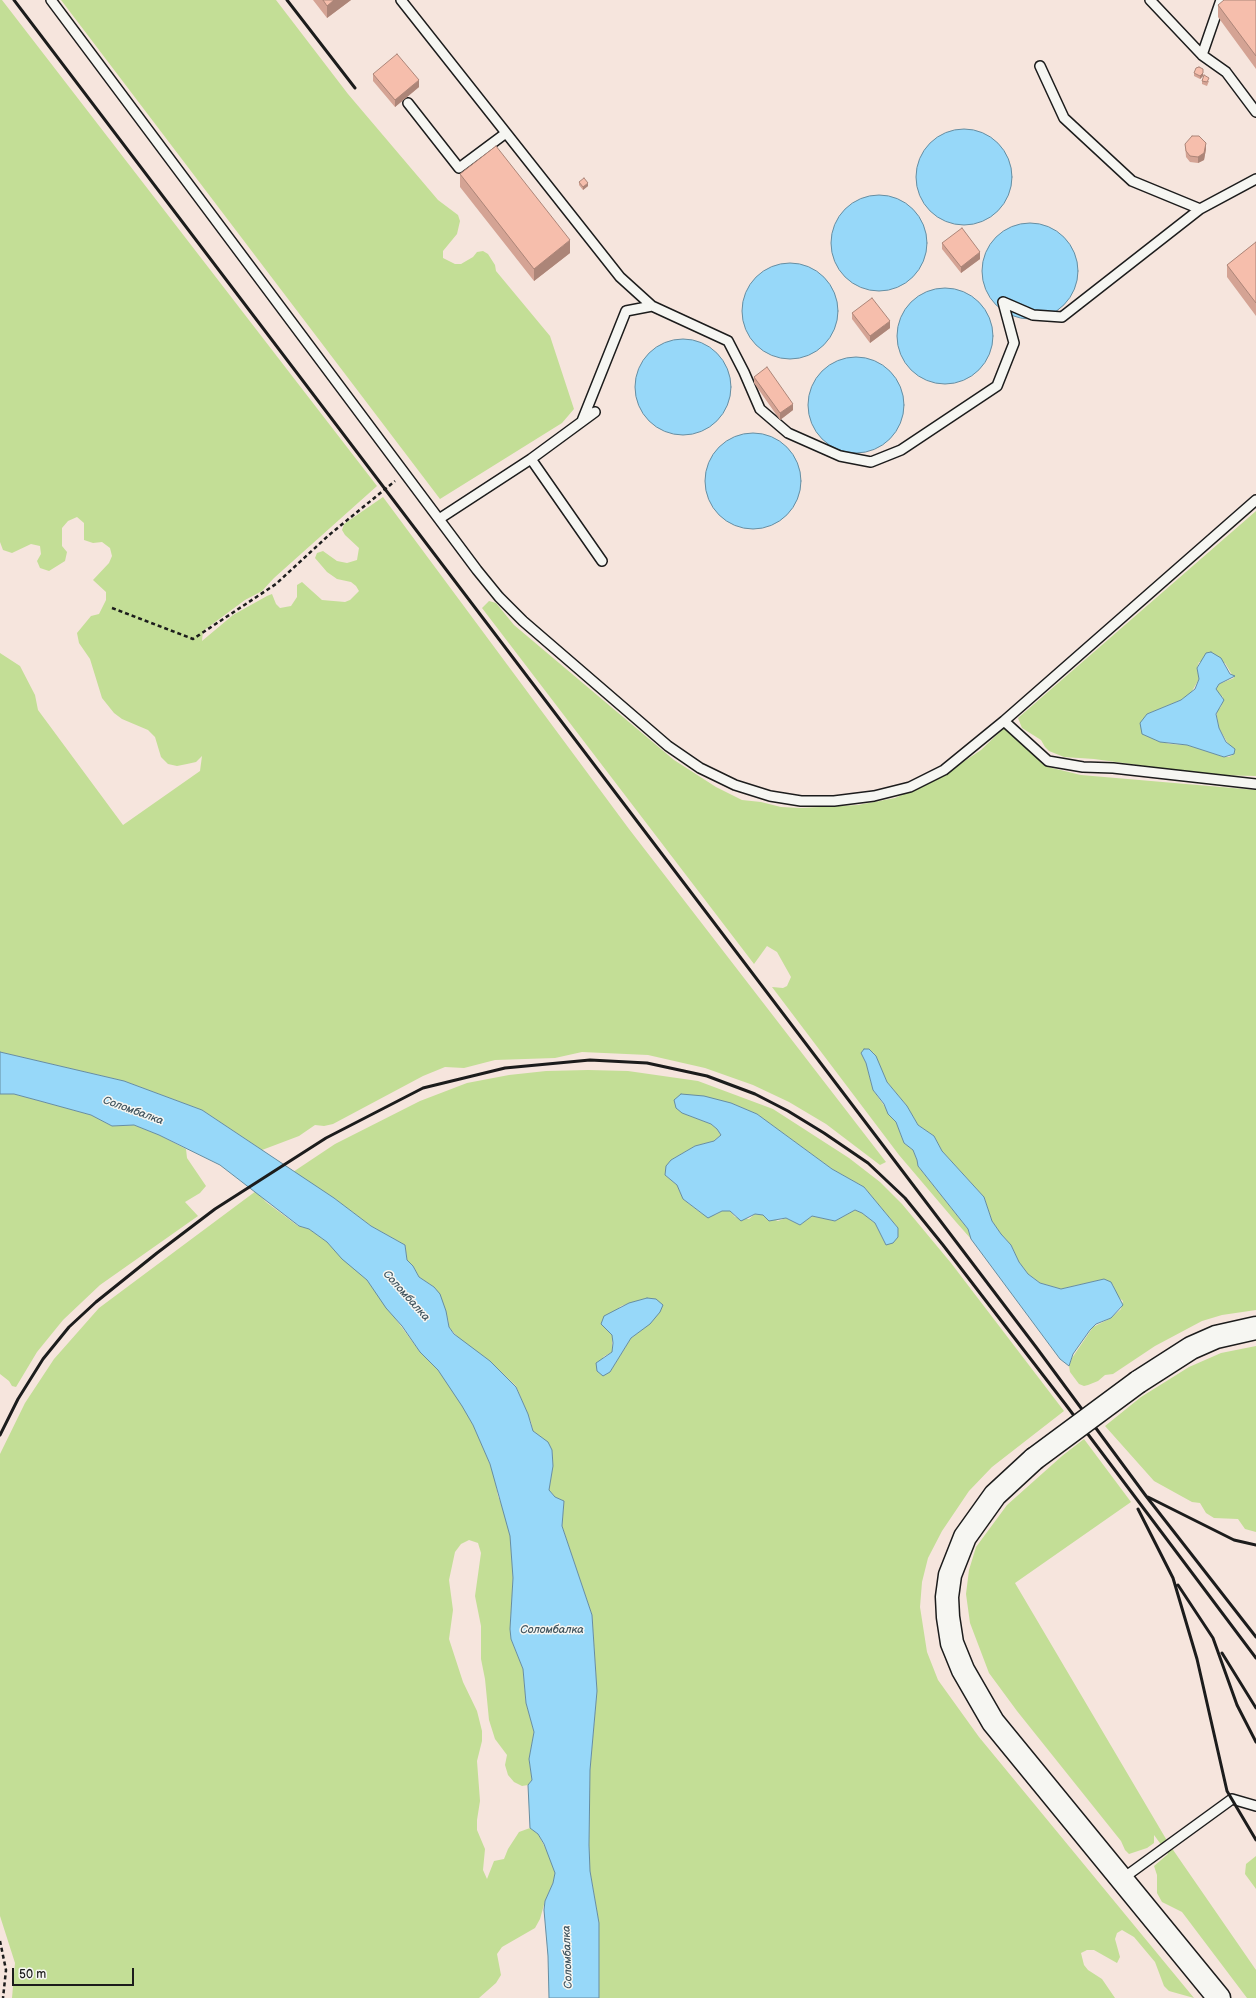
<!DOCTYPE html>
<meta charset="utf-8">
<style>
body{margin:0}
#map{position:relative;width:1256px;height:1998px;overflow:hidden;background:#f6e5dd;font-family:"Balsamiq Sans",sans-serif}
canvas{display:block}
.scale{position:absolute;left:12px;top:1968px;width:122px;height:18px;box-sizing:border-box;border:2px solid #1c1c1c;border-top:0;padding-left:5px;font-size:12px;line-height:14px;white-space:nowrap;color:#1c1c1c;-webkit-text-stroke:3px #f6f6f2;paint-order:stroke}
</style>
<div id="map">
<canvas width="1256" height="1998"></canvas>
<div class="scale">50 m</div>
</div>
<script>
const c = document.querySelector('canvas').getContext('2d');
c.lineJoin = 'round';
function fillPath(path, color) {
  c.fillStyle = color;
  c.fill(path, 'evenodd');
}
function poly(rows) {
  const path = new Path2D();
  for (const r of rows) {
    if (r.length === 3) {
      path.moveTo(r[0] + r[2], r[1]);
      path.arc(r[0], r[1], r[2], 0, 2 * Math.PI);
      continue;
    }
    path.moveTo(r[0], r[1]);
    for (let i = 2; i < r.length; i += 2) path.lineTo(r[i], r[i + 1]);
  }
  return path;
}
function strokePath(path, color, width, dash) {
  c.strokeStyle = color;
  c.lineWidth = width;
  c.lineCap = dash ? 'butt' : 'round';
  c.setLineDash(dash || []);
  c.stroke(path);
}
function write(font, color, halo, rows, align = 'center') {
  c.font = font + ' "Balsamiq Sans",sans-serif';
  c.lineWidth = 3;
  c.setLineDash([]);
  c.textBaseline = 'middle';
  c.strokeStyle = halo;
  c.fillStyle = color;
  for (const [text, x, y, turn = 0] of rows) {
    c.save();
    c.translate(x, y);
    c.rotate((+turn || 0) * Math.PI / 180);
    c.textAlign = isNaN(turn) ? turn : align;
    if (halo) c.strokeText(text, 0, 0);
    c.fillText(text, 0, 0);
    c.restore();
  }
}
const green = poly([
 [0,0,2,0,377,486,274,578,262,591,245,600,203,631,202,641,233,615,267,596,272,594,276,604,280,608,291,606,297,597,297,585,302,582,322,600,345,602,350,600,359,591,356,586,351,582,337,579,327,572,315,558,317,553,323,551,337,561,347,563,357,560,359,548,345,535,342,530,344,524,383,497,629,829,886,1162,880,1165,826,1124,789,1102,753,1085,705,1068,648,1055,582,1052,555,1058,495,1060,464,1068,445,1067,423,1076,333,1124,324,1126,315,1125,299,1136,262,1150,202,1110,124,1081,0,1052,0,653,20,666,35,695,38,710,123,825,200,771,202,756,196,762,187,764,177,766,168,764,161,757,155,737,148,730,122,719,114,713,102,698,90,659,79,643,77,633,91,616,99,614,106,600,106,592,93,580,109,563,112,556,110,548,102,542,93,543,84,540,84,523,77,517,68,521,62,528,62,546,67,552,65,561,49,571,40,568,37,561,41,554,40,546,31,544,12,553,3,550,0,542],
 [61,0,276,0,348,94,438,200,458,215,460,221,457,234,443,251,443,258,455,264,461,264,473,257,477,252,483,251,488,254,495,265,496,271,550,336,574,409,562,423,440,499],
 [1256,511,1256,776,1211,775,1094,759,1064,757,1049,751,1045,747,1041,740,1022,728,1018,718],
 [1199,662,1225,663,1234,678,1219,684,1216,689,1218,694,1223,697,1221,707,1217,710,1217,717,1219,728,1234,754,1229,757,1224,757,1187,745,1170,744,1155,740,1147,714,1181,700,1191,693,1199,679,1197,668],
 [489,601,496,603,514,625,674,760,716,787,742,800,761,802,781,807,801,808,858,805,895,798,938,779,981,750,1005,727,1048,767,1081,775,1256,790,1256,1310,1222,1315,1202,1321,1155,1346,1113,1374,1105,1375,1098,1381,1088,1385,1084,1386,1079,1384,1070,1372,1069,1366,1072,1358,1093,1327,1111,1318,1121,1309,1123,1301,1117,1296,1113,1285,1104,1279,1061,1289,1040,1283,1028,1274,1019,1262,1011,1245,1001,1234,992,1221,984,1197,942,1151,934,1136,918,1125,907,1106,887,1082,873,1052,861,1053,866,1063,873,1090,896,1122,904,1143,913,1150,917,1160,918,1166,968,1229,971,1239,956,1222,899,1155,772,987,783,988,787,986,791,977,777,952,767,946,754,964,482,608],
 [588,1070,628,1071,698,1081,773,1109,849,1158,880,1182,902,1204,951,1263,1064,1411,992,1467,969,1491,942,1531,928,1558,922,1582,920,1607,927,1652,938,1680,979,1737,1194,1998,1169,1991,1164,1986,1155,1962,1134,1937,1122,1930,1117,1933,1115,1939,1120,1957,1117,1963,1094,1950,1087,1950,1081,1953,1084,1965,1088,1970,1102,1979,1115,1998,599,1998,599,1923,590,1871,589,1845,590,1770,597,1691,592,1615,562,1526,564,1501,555,1497,549,1490,553,1466,552,1450,547,1442,533,1431,531,1422,516,1386,490,1361,460,1340,449,1327,448,1319,434,1287,419,1277,413,1266,407,1260,405,1245,371,1226,334,1198,293,1172,335,1144,420,1101,467,1083,509,1075,546,1071],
 [713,1099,731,1103,757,1114,832,1169,864,1187,898,1228,886,1245,875,1223,862,1213,855,1210,835,1221,812,1216,800,1225,786,1218,778,1221,763,1215,755,1214,749,1219,735,1217,730,1211,722,1211,715,1215,701,1213,683,1199,677,1185,665,1175,671,1160,695,1146,714,1141,721,1135,717,1129,711,1124,682,1113],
 [647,1298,644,1328,631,1338,610,1372,603,1357,612,1352,612,1335,602,1324,621,1306],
 [0,1094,14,1094,40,1101,91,1115,112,1126,134,1125,159,1135,186,1149,187,1158,206,1186,200,1193,185,1202,198,1216,100,1285,63,1320,37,1352,16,1387,12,1386,9,1381,0,1374],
 [256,1191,266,1202,298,1226,309,1229,327,1242,367,1280,420,1352,438,1370,451,1388,469,1416,482,1445,494,1474,498,1496,506,1516,510,1536,513,1578,510,1629,511,1639,523,1669,526,1703,534,1732,529,1759,532,1780,528,1785,522,1786,514,1782,508,1775,505,1765,507,1755,495,1739,489,1720,485,1679,481,1659,481,1626,475,1596,481,1553,478,1543,469,1540,461,1544,455,1552,449,1580,453,1610,449,1639,463,1682,477,1711,482,1731,482,1741,477,1761,480,1801,477,1820,477,1830,485,1849,483,1870,487,1879,494,1861,504,1859,508,1849,519,1832,530,1828,538,1834,548,1853,555,1873,553,1883,545,1901,540,1919,535,1928,502,1947,497,1954,501,1975,496,1983,479,1998,12,1998,15,1963,0,1916,0,1454,25,1403,54,1359,99,1308],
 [1256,1346,1256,1532,1245,1529,1238,1519,1214,1518,1206,1513,1200,1503,1192,1502,1154,1481,1105,1426,1141,1397,1189,1367,1221,1353],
 [1084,1439,1131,1502,1015,1583,1169,1844,1256,1970,1256,1998,1247,1998,1182,1912,1162,1902,1157,1893,1157,1875,1154,1866,1168,1854,1154,1835,1154,1843,1147,1848,1129,1854,1125,1850,1121,1841,1017,1711,989,1673,970,1623,966,1594,969,1570,976,1547,1007,1505,1062,1456],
 [1256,1856,1256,1889,1245,1874,1246,1864]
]);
const water = poly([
 [964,177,48],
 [879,243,48],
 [1030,271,48],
 [790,311,48],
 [945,336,48],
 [683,387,48],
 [856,405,48],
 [753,481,48],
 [1211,652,1221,658,1230,674,1235,676,1219,684,1216,689,1224,700,1216,714,1219,728,1226,742,1235,749,1234,754,1224,757,1187,745,1160,742,1142,734,1140,723,1147,714,1181,700,1195,689,1199,679,1197,668,1206,653,1211,652],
 [864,1049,869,1049,876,1056,887,1082,907,1106,918,1125,934,1136,942,1151,984,1197,992,1221,1001,1234,1011,1245,1019,1262,1028,1274,1040,1283,1061,1289,1104,1279,1111,1282,1123,1305,1111,1318,1096,1324,1090,1330,1073,1354,1069,1366,1060,1359,971,1239,968,1229,918,1166,917,1160,913,1150,904,1143,896,1122,888,1114,884,1104,873,1090,866,1063,861,1053,864,1049],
 [0,1052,124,1081,202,1110,334,1198,371,1226,405,1245,407,1260,413,1266,419,1277,434,1287,440,1294,446,1311,449,1327,454,1334,490,1361,516,1387,528,1414,533,1431,548,1442,552,1450,553,1466,549,1490,555,1497,564,1501,562,1526,592,1615,597,1691,590,1770,589,1845,590,1871,599,1923,599,1998,549,1998,548,1956,544,1910,545,1901,553,1883,555,1873,544,1844,538,1834,530,1828,528,1785,532,1780,529,1759,534,1732,526,1703,523,1669,511,1639,510,1629,513,1578,510,1536,490,1464,473,1425,462,1406,438,1370,420,1352,402,1326,386,1308,367,1280,342,1259,327,1242,309,1229,299,1226,220,1165,159,1135,134,1125,112,1126,91,1115,40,1101,14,1094,0,1094,0,1052],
 [681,1094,704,1096,731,1103,757,1114,832,1169,864,1187,898,1228,898,1237,893,1243,886,1245,875,1223,862,1213,855,1210,835,1221,812,1216,800,1225,786,1218,769,1221,763,1215,755,1214,741,1221,730,1211,722,1211,708,1218,683,1199,677,1185,665,1175,666,1166,671,1160,695,1146,714,1141,721,1135,717,1129,711,1124,682,1113,676,1108,674,1100,681,1094],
 [647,1298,656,1299,663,1305,660,1312,650,1324,631,1338,610,1372,603,1376,597,1371,596,1363,612,1352,613,1343,612,1335,601,1324,604,1316,629,1303,647,1298]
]);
const path = poly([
 [112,608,193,639,276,584,329,535,395,481],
 [0,1941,6,1970,3,1998]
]);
const service = poly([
 [51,0,477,570,499,597,523,621,668,746,700,768,735,785,770,796,801,801,834,801,874,796,910,787,944,770,1004,721,1256,500],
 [401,0,620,277,652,306],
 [1150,0,1202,55,1226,72,1256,112],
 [1202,55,1221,0],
 [1040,66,1064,118,1132,181,1200,209],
 [408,103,459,168,506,133],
 [582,421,626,311,652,306,728,341,744,372,760,409,788,433,840,456,871,462,901,450,997,386,1014,343,1003,302,1033,315,1062,317,1200,209,1256,179],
 [531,459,602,561],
 [439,519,531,459,595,412],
 [1004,721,1048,761,1083,767,1113,768,1256,784],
 [1122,1879,1232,1799,1256,1806]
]);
const secondary = poly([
 [1138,1382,1191,1348,1216,1337,1256,1328],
 [1034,1459,995,1495,965,1537,950,1575,947,1597,948,1617,952,1643,963,1670,993,1722,1219,1998]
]);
const rail = poly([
 [14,0,1036,1347,1146,1496,1256,1637],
 [287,0,355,88],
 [0,1435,18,1399,43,1359,69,1327,96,1302,157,1253,215,1209,326,1138,423,1088,505,1068,590,1060,647,1063,707,1076,755,1094,788,1111,824,1133,868,1163,905,1198,943,1245,1066,1405,1256,1658],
 [1148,1497,1234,1540,1256,1545],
 [1138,1509,1173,1578,1197,1659,1227,1791,1256,1840],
 [1178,1585,1213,1638,1237,1705,1256,1742],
 [1222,1653,1256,1708]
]);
const secondaryBridge = poly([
 [1034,1459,1138,1382]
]);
const wall = poly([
 [313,0,351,0,327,18],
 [1256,0,1256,69,1218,17,1218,5],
 [1194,73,1203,76,1200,79,1194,76],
 [373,74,419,87,395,107,373,81],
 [1202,81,1209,81,1207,86,1202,84],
 [1185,144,1206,149,1204,160,1198,163,1190,162,1186,157],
 [460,174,570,253,534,281,460,187],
 [579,182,588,186,583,190,579,185],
 [1256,242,1256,316,1227,277,1227,265],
 [942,243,980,259,961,273,942,249],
 [852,313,890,328,870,343,852,319],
 [754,377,793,410,780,420,754,383]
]);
const shadedWall = poly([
 [334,0,351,0,327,18,327,6],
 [1203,73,1203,76,1200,79,1200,76],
 [419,80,419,87,395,107,395,100],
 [1206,143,1206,149,1204,160,1198,163,1198,157],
 [588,183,588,186,583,190,583,187],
 [570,240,570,253,534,281,534,269],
 [980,252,980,259,961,273,961,267],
 [890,321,890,328,870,343,870,336],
 [793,404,793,410,780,420,780,413]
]);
const building = poly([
 [323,0,334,0,327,6,323,0],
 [1224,0,1256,0,1256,56,1218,5,1224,0],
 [397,54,419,80,395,100,373,74,397,54],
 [1199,67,1203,69,1203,73,1200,76,1194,73,1196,68,1199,67],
 [1204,75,1209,78,1207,82,1202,81,1204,75],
 [1192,136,1199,136,1206,143,1204,153,1198,157,1190,156,1186,151,1185,144,1192,136],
 [496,146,570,240,534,269,460,174,496,146],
 [584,178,588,183,583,187,579,182,584,178],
 [962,228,980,252,961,267,942,243,962,228],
 [1256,242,1256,303,1227,265,1256,242],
 [872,298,890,321,870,336,852,313,872,298],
 [767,367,793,404,780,413,754,377,767,367]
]);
const waterNames = [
 ["Соломбалка",133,1111,20],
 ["Соломбалка",406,1296,48],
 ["Соломбалка",552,1630],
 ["Соломбалка",568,1957,-92]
];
fillPath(green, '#c3de96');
fillPath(water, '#97d8f9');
strokePath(water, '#668da1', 1);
strokePath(service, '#1c1c1c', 12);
strokePath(secondary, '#1c1c1c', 25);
strokePath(path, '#1c1c1c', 2.5, [4, 3]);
strokePath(service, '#f6f6f2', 9);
strokePath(secondary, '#f6f6f2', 22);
strokePath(rail, '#1c1c1c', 3);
strokePath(secondaryBridge, '#1c1c1c', 25, []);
strokePath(secondaryBridge, '#f6f6f2', 22);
fillPath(wall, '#d4a394');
fillPath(shadedWall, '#ac8578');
fillPath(building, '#f6beac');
strokePath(building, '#ac8578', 1);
write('italic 11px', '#41545e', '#f6f6f2', waterNames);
</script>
